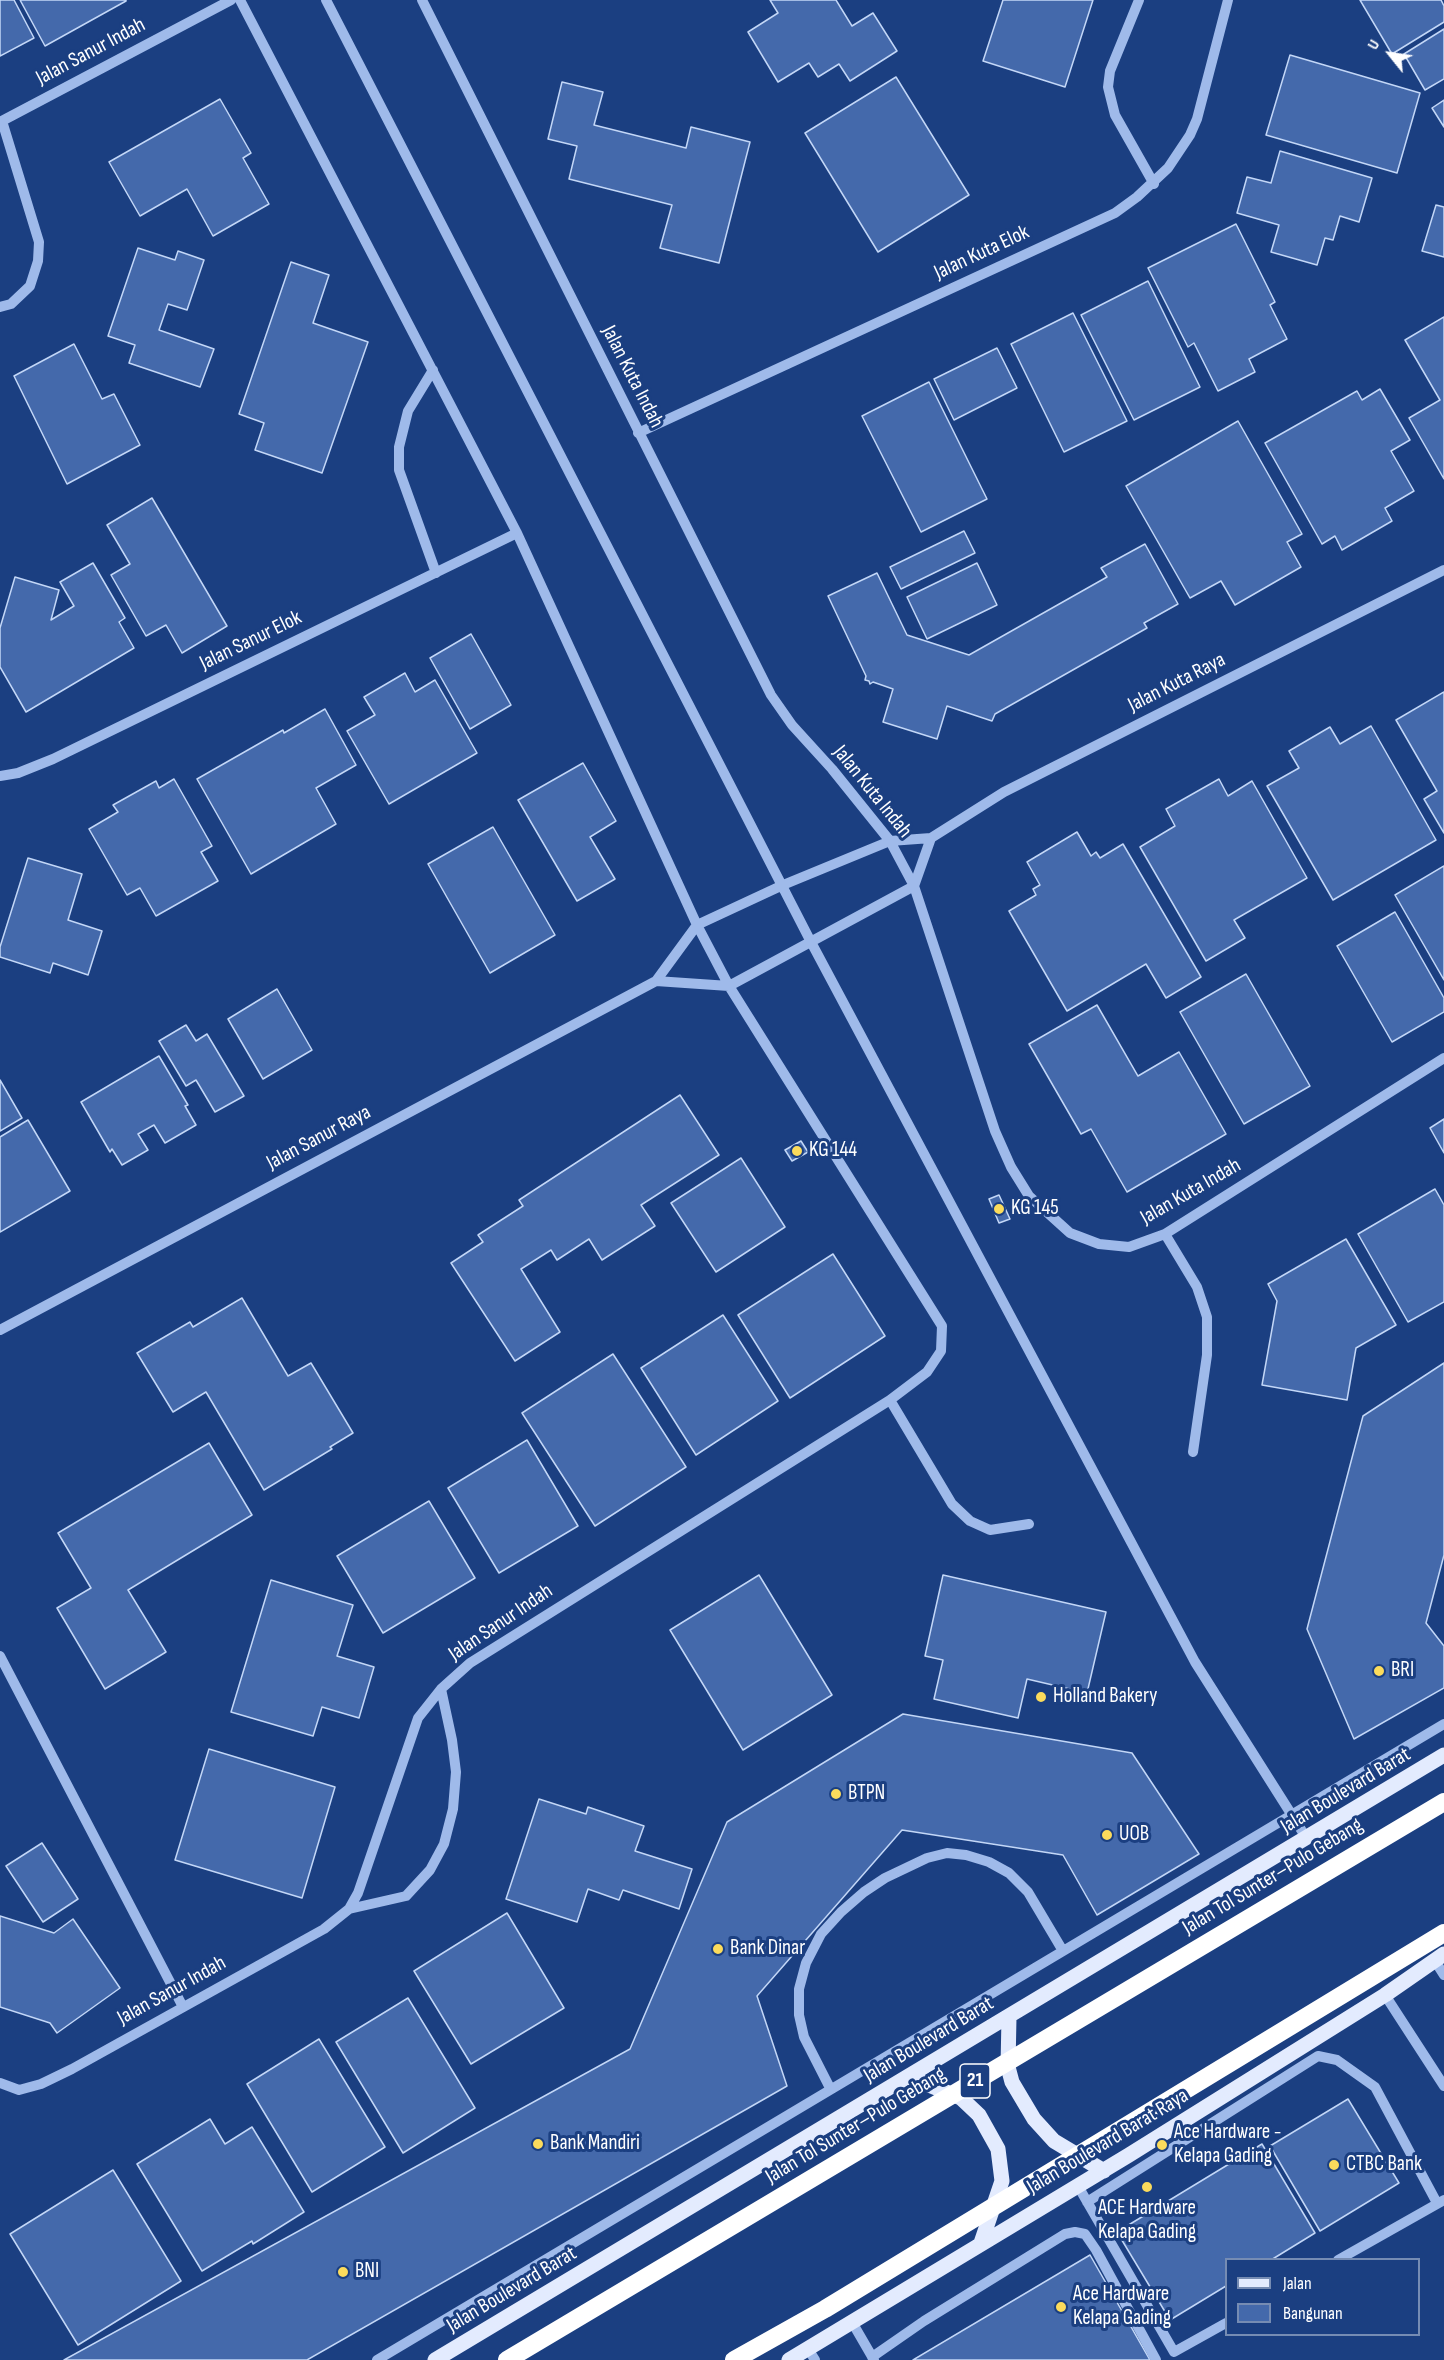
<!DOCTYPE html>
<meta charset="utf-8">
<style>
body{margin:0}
#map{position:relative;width:1444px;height:2360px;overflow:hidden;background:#1b3f81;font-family:"Sofia Sans Condensed",sans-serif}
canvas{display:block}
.legend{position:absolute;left:1225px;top:2258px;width:195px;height:78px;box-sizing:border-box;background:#1b3f81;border:2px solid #768cb3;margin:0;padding:8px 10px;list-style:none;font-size:18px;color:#fff}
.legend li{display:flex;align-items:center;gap:12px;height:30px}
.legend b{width:30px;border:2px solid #768cb3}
.north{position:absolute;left:1360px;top:24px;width:60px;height:60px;-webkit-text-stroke:4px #1b3f81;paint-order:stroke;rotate:300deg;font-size:16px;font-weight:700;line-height:24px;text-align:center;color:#fff}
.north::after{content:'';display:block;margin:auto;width:21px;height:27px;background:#fff;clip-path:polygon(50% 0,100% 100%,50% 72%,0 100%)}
</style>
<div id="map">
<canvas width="1444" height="2360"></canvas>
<ul class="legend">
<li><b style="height:8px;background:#e3ebfe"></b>Jalan</li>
<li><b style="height:16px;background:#4469ab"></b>Bangunan</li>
</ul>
<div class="north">U</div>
</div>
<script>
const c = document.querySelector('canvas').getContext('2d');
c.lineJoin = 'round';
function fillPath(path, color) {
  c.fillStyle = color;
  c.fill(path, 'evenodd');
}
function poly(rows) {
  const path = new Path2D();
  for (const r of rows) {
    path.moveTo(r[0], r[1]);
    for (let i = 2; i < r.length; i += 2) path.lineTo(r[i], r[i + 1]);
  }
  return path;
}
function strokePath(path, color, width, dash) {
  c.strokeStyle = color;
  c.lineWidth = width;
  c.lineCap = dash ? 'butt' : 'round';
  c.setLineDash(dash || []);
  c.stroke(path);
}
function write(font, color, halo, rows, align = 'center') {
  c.font = font + ' "Sofia Sans Condensed",sans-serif';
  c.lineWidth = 6;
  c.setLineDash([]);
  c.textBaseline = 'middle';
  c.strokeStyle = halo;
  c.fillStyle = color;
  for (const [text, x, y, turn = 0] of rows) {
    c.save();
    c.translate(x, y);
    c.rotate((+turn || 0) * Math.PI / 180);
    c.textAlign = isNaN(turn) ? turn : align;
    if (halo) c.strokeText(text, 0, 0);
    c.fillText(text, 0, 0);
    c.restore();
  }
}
const building = poly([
 [0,0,14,0,34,38,0,56,0,0],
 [20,0,126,0,126,1,45,46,20,0],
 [770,0,836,0,852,26,873,13,897,51,850,81,839,64,818,77,809,63,778,82,748,32,778,13,770,0],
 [1003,0,1093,0,1065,87,983,61,1003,0],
 [1360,0,1441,0,1444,6,1444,22,1392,54,1360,0],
 [1444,29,1444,79,1425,90,1404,54,1444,29],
 [1290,55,1420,93,1397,173,1266,135,1290,55],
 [896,77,969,195,878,252,805,133,896,77],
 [562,82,603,92,594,125,686,148,691,127,750,142,719,263,660,248,672,205,569,179,577,146,548,139,562,82],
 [220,99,251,153,243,158,269,204,213,236,187,189,140,216,109,162,220,99],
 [1444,100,1444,127,1432,108,1444,100],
 [1280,151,1372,178,1359,222,1340,216,1333,240,1325,238,1317,265,1271,252,1279,225,1237,213,1247,177,1271,183,1280,151],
 [1436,205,1444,207,1444,257,1422,251,1436,205],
 [1236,224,1275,302,1270,305,1287,339,1249,359,1255,372,1218,391,1194,343,1188,347,1148,268,1236,224],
 [138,248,175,260,178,251,204,260,187,310,168,304,159,330,214,349,200,387,129,363,135,345,108,336,138,248],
 [291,262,329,275,313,323,368,342,322,473,255,450,264,423,239,414,291,262],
 [1148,281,1200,387,1134,420,1081,315,1148,281],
 [1073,313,1127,421,1064,452,1011,344,1073,313],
 [1444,317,1444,479,1409,418,1440,400,1405,340,1444,317],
 [74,344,102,399,114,394,140,445,67,484,14,376,74,344],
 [997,348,1017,388,954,420,934,379,997,348],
 [929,382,987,499,921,532,862,416,929,382],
 [1380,389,1410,440,1391,451,1414,491,1385,508,1392,521,1342,550,1335,536,1322,544,1265,443,1357,391,1362,400,1380,389],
 [1238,421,1302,534,1287,542,1301,567,1235,605,1221,581,1190,598,1126,486,1238,421],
 [152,498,227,626,182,653,166,625,146,636,111,575,130,564,107,525,152,498],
 [964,531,975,553,901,589,890,567,964,531],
 [1145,544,1178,604,1144,623,1147,628,995,714,992,721,947,706,937,739,883,722,893,689,873,682,870,684,869,681,865,680,866,676,828,596,877,573,907,635,969,655,1107,577,1101,568,1145,544],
 [93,563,125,618,119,622,134,648,26,712,0,667,0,628,15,577,59,590,51,620,74,606,60,582,93,563],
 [977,563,997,605,927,639,907,597,977,563],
 [471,634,511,705,470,729,430,658,471,634],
 [405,673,415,692,435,680,477,753,389,804,347,731,375,715,364,697,405,673],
 [1444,692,1444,833,1424,799,1437,791,1396,720,1444,692],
 [325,709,356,765,316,788,336,824,251,874,197,779,283,730,284,733,325,709],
 [1371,726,1436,840,1333,900,1267,786,1299,768,1289,751,1330,727,1340,744,1371,726],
 [583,763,616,821,590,837,615,879,577,901,518,800,583,763],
 [174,779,212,846,201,852,218,881,156,916,140,888,127,895,89,829,118,812,113,805,156,781,159,788,174,779],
 [1219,779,1228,796,1252,781,1307,878,1234,920,1245,938,1206,961,1140,847,1175,826,1166,809,1219,779],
 [493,827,555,935,490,973,428,864,493,827],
 [1077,832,1091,856,1096,852,1100,858,1123,844,1201,977,1166,998,1146,964,1067,1011,1009,911,1036,895,1033,889,1040,885,1027,862,1077,832],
 [28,858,82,874,68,920,102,931,88,975,53,963,50,973,0,957,0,947,28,858],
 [1444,866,1444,980,1395,895,1444,866],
 [1395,912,1444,998,1444,1012,1392,1042,1337,946,1395,912],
 [1246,974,1310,1086,1244,1124,1180,1012,1246,974],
 [277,989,312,1050,263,1079,228,1019,277,989],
 [1097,1005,1138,1076,1179,1052,1226,1134,1127,1192,1091,1129,1081,1134,1029,1044,1097,1005],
 [186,1025,196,1041,207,1034,244,1096,215,1112,196,1080,186,1086,159,1041,186,1025],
 [159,1056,188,1105,185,1106,196,1125,165,1143,154,1125,138,1134,148,1150,122,1165,112,1149,110,1152,81,1102,159,1056],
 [0,1080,22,1118,0,1131,0,1080],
 [680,1095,719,1155,641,1205,655,1226,602,1260,589,1239,557,1260,551,1250,521,1269,560,1332,515,1361,451,1263,483,1242,478,1235,523,1206,519,1200,680,1095],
 [1444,1119,1444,1153,1430,1128,1444,1119],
 [28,1120,70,1191,0,1232,0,1137,28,1120],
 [801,1141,808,1152,792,1161,785,1150,801,1141],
 [741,1158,785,1227,716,1272,671,1203,741,1158],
 [1435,1189,1444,1205,1444,1302,1408,1322,1358,1234,1435,1189],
 [999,1195,1010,1219,999,1223,989,1199,999,1195],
 [1346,1239,1396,1325,1356,1348,1347,1400,1262,1385,1277,1301,1268,1284,1346,1239],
 [833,1254,885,1336,790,1398,738,1315,833,1254],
 [242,1298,288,1376,311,1363,353,1433,330,1447,332,1449,264,1490,206,1392,173,1412,137,1353,190,1322,193,1327,242,1298],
 [723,1315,778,1401,696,1455,641,1368,723,1315],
 [613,1354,686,1467,595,1526,522,1413,613,1354],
 [1444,1363,1444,1555,1426,1623,1444,1646,1444,1688,1354,1739,1307,1629,1363,1416,1444,1363],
 [527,1440,578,1526,499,1573,448,1488,527,1440],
 [209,1443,252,1515,128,1590,166,1652,105,1689,57,1608,91,1588,58,1533,209,1443],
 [429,1501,475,1578,383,1633,337,1556,429,1501],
 [759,1575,832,1695,743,1750,670,1630,759,1575],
 [943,1575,1106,1612,1087,1693,1027,1679,1018,1718,934,1699,943,1660,925,1656,943,1575],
 [271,1580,353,1605,337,1656,374,1667,359,1718,322,1707,313,1736,231,1712,271,1580],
 [903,1714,1132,1753,1199,1854,1097,1915,1063,1855,902,1830,757,1996,787,2086,307,2360,64,2360,630,2049,727,1822,903,1714],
 [209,1749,335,1787,302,1898,175,1860,209,1749],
 [539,1799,586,1814,588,1807,644,1826,635,1851,692,1869,679,1909,623,1890,619,1900,588,1889,577,1922,506,1899,539,1799],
 [42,1843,78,1899,43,1922,6,1866,42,1843],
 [507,1913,564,2008,471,2064,414,1971,507,1913],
 [0,1916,54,1933,73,1919,120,1988,57,2033,50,2023,0,2007,0,1916],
 [408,1998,475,2108,403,2153,336,2042,408,1998],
 [319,2039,385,2147,312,2192,247,2084,319,2039],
 [1348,2099,1399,2183,1320,2231,1270,2146,1348,2099],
 [210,2119,225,2144,252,2127,304,2212,253,2244,252,2241,202,2271,137,2164,210,2119],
 [1262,2144,1315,2233,1271,2260,1226,2260,1226,2286,1170,2320,1117,2232,1262,2144],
 [113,2170,181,2281,78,2345,10,2234,113,2170],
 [1090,2255,1150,2360,913,2360,1090,2255]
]);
const minor = poly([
 [326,0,811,942,1195,1662,1307,1839],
 [422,0,771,695,792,725,832,769,890,841,914,886,995,1131,1011,1167,1029,1196,1070,1233,1099,1244,1129,1247,1165,1234,1444,1058],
 [1139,0,1110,71,1108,87,1115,115,1154,184],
 [0,122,231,0],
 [0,307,11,304,30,286,38,261,39,242,2,121],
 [433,370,408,411,399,447,399,470,436,573],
 [638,433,1115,213,1137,197,1168,168,1190,135,1197,119,1228,0],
 [0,776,18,773,53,759,517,533],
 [656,981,729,986,914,886,931,838],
 [1165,1234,1197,1287,1207,1317,1207,1355,1193,1452],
 [0,1330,656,981,697,925,783,885,890,841,931,838,1004,792,1444,570],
 [890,1400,952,1504,970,1521,990,1530,1029,1524],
 [0,1656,183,2007],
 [349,1909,406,1896,430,1870,444,1844,453,1809,456,1772,452,1740,441,1689],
 [1438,1957,1437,1964,1444,1975],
 [1385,1995,1444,2086],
 [0,2083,19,2090,41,2084,72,2069,324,1929,349,1909,358,1893,418,1718,441,1689,470,1663,890,1400,927,1372,941,1351,942,1326,729,986,697,925,517,533,240,0],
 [830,2088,804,2037,799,2015,799,1989,806,1963,821,1934,841,1912,864,1892,885,1878,927,1858,947,1853,966,1855,989,1862,1009,1873,1028,1892,1063,1951],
 [1078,2186,1174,2352,1226,2323],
 [1087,2202,1318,2056,1337,2060,1375,2087,1437,2203],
 [1338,2260,1444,2200],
 [852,2322,874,2360],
 [808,2349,815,2360],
 [872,2357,924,2321,1065,2234,1075,2232,1085,2234,1096,2250,1156,2360],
 [377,2360,1444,1724]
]);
const major = poly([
 [1009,2017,1008,2067,1012,2082,1034,2119,1054,2141,1104,2171],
 [909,2077,961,2098,979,2115,998,2149,1002,2181,981,2243],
 [435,2360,1444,1755],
 [789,2360,1129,2155,1385,1995,1444,1954]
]);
const highway = poly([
 [507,2360,1444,1802],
 [734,2360,825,2309,1444,1933]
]);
const markers = [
 [797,1151,6,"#fbdb5c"],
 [999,1209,6,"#fbdb5c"],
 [1379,1671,6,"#fbdb5c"],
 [1041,1697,6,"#fbdb5c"],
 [836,1794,6,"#fbdb5c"],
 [1107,1835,6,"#fbdb5c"],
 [718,1949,6,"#fbdb5c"],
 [538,2144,6,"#fbdb5c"],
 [1162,2145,6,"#fbdb5c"],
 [1334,2165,6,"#fbdb5c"],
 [1147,2187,6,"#fbdb5c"],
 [343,2272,6,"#fbdb5c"],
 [1061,2307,6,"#fbdb5c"]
];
const shields = [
 [975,2081,30]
];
const shieldNames = [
 ["21",975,2081]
];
const streetNames = [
 ["Jalan Sanur Indah",91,52,-28],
 ["Jalan Kuta Elok",982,253,-25],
 ["Jalan Kuta Indah",632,377,63],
 ["Jalan Sanur Elok",251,641,-26],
 ["Jalan Kuta Raya",1177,683,-27],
 ["Jalan Kuta Indah",872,792,51],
 ["Jalan Sanur Raya",319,1138,-28],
 ["Jalan Kuta Indah",1191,1192,-30],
 ["Jalan Sanur Indah",501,1623,-34],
 ["Jalan Boulevard Barat",1346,1791,-31],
 ["Jalan Tol Sunter–Pulo Gebang",1273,1877,-31],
 ["Jalan Sanur Indah",172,1991,-29],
 ["Jalan Boulevard Barat",929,2040,-31],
 ["Jalan Tol Sunter–Pulo Gebang",856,2126,-31],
 ["Jalan Boulevard Barat Raya",1108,2142,-31],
 ["Jalan Boulevard Barat",512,2290,-31]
];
const poiNames = [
 ["KG 144",809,1151],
 ["KG 145",1011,1209],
 ["BRI",1391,1671],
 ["Holland Bakery",1053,1697],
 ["BTPN",848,1794],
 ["UOB",1119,1835],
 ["Bank Dinar",730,1949],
 ["Ace Hardware -",1174,2133],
 ["Kelapa Gading",1174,2157],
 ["Bank Mandiri",550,2144],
 ["CTBC Bank",1346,2165],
 ["ACE Hardware",1147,2209,"center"],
 ["Kelapa Gading",1147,2233,"center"],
 ["BNI",355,2272],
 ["Ace Hardware",1073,2295],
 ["Kelapa Gading",1073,2319]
];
fillPath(building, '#4469ab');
strokePath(building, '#c3d7f7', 1.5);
strokePath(minor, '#9fbaea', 10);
strokePath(major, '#e3ebfe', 15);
strokePath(highway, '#fff', 18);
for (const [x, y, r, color] of markers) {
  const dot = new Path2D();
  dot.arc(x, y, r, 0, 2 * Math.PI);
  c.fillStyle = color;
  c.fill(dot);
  strokePath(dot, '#1b3f81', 2);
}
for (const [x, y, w] of shields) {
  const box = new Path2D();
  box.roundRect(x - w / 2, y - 17, w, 34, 4.5);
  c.fillStyle = '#1b3f81';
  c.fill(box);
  strokePath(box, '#fff', 1.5);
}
write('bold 20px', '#fff', null, shieldNames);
write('21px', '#fff', '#1b3f81', streetNames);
write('21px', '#fff', '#1b3f81', poiNames, 'left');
</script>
